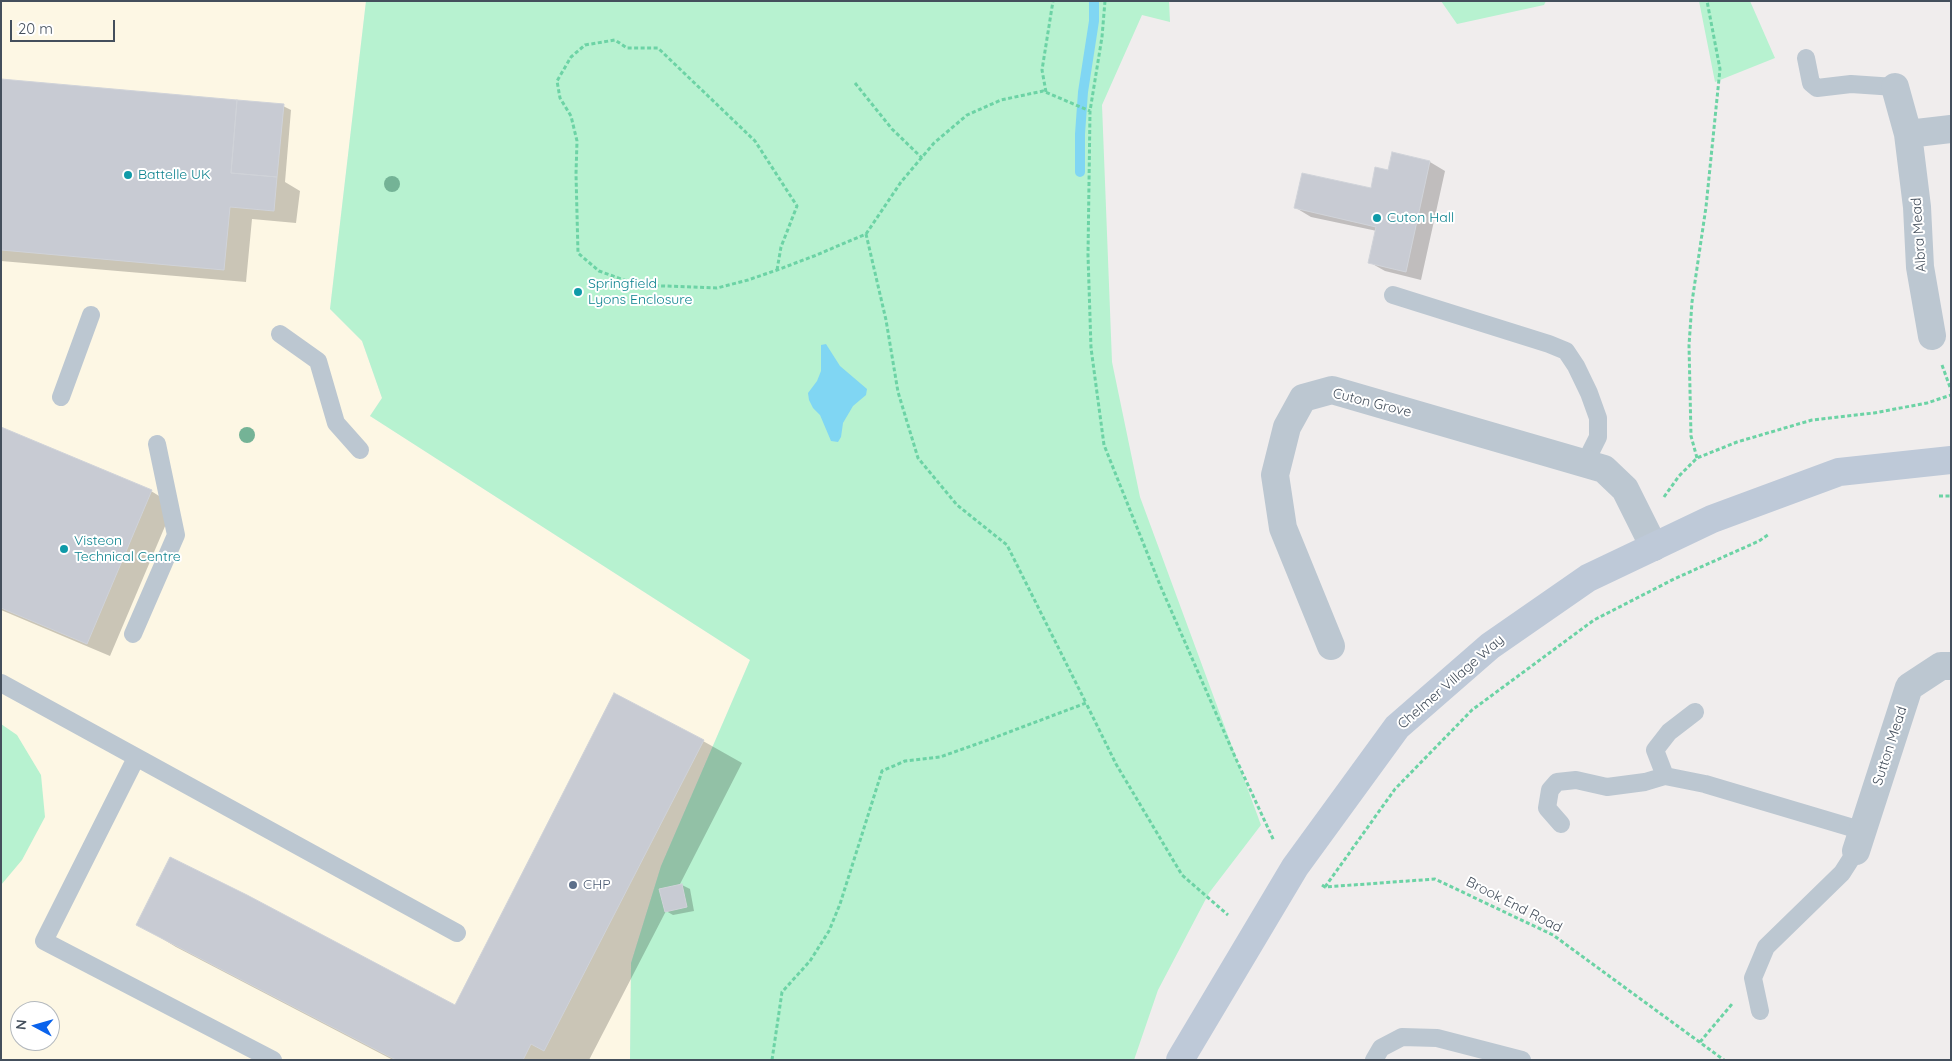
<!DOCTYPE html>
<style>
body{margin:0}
#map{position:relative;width:1952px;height:1061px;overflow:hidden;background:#f0eded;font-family:Quicksand,sans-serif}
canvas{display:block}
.frame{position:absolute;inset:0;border:2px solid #444f5c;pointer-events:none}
.north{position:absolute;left:10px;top:1001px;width:50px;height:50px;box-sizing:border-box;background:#fff;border:1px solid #b4b9be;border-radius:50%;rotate:276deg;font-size:14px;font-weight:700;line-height:20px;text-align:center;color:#444f5c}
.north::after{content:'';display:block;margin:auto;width:18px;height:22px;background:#0a63ec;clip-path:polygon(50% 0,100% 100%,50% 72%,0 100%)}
.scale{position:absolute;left:10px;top:20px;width:105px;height:22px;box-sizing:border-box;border:2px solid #444f5c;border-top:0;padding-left:6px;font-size:15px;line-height:18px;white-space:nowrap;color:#444f5c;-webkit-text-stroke:4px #fff;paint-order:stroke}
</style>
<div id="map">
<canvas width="1952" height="1061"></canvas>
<div class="frame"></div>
<div class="north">N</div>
<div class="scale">20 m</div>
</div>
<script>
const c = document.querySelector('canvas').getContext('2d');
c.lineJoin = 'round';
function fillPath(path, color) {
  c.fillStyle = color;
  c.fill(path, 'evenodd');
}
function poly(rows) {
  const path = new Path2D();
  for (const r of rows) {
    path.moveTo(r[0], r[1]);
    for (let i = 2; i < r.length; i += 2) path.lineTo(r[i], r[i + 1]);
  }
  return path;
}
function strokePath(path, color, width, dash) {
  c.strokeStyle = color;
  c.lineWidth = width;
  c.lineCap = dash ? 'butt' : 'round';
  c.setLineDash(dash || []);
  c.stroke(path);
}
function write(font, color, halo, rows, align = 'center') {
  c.font = font + ' Quicksand,sans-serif';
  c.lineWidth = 4;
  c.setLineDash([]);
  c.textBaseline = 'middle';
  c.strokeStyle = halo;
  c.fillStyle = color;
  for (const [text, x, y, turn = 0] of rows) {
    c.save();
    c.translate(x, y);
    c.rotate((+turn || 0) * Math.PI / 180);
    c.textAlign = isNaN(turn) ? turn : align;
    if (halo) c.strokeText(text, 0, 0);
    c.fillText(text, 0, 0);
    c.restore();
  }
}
const commercial = poly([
 [1,1,366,1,330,309,362,341,382,398,370,416,750,660,661,866,631,963,630,1060,1,1060],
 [20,1011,50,1011,50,1041,20,1041]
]);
const green = poly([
 [366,1,1169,1,1170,22,1142,15,1102,105,1112,362,1140,497,1261,825,1209,893,1158,990,1134,1060,630,1060,631,963,661,866,750,660,370,416,382,398,362,341,330,309],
 [1441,1,1546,1,1544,5,1457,24],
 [1699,1,1750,1,1775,58,1715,82],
 [1,724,17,735,41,775,45,817,22,860,1,885]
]);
const water = poly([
 [826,344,840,366,867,389,866,395,853,406,843,423,841,437,838,442,831,441,820,415,813,408,809,400,808,393,817,381,821,371,821,345]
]);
const shadow = poly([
 [1,81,283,106,291,110,285,182,300,191,296,223,252,219,246,282,1,261],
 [1393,154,1430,162,1445,171,1421,280,1385,271,1369,262,1377,231,1311,217,1296,208,1372,190,1389,172],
 [1,428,151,491,174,505,110,656,1,610],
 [703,741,742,763,679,886,682,885,690,889,694,911,673,915,666,911,589,1060,393,1060,176,947,138,924,455,1007]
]);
const stream = poly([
 [1080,172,1080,134,1083,92,1094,21,1094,1]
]);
const building = poly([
 [1,79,237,100,231,173,277,177,274,211,230,207,224,270,1,250,1,79],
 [237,100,284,104,277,177,231,173,237,100],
 [1392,152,1430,161,1406,272,1368,263,1376,227,1294,208,1302,173,1371,188,1375,167,1388,170,1392,152],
 [1,427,152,490,87,644,1,608,1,427],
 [614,693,704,740,544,1051,531,1044,523,1060,396,1060,136,925,170,857,247,895,455,1005,614,693],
 [682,884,687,907,665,912,659,889,682,884]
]);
const path = poly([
 [1105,1,1102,37,1090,111,1088,255,1091,348,1104,445,1160,585,1236,759,1274,841],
 [855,83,892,129,922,158],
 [1046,92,1042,70,1053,1],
 [866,234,901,182,934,143,967,115,1001,100,1043,91,1090,111],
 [777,270,781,247,797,206,755,141,658,48,627,48,615,40,585,45,571,57,557,81,560,98,571,116,577,141,576,174,578,253,599,271,638,285,717,288,748,280,777,270,814,256,866,234,886,320,898,392,918,458,957,505,1007,545,1086,703],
 [1942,365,1951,390],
 [1697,458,1691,436,1689,345,1692,302,1706,207,1720,69,1707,1],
 [1939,496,1951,496],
 [1664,497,1679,476,1697,458,1737,442,1812,420,1874,413,1927,403,1951,395],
 [1322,885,1325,887,1435,879,1553,935,1724,1060],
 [1325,887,1395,789,1472,710,1594,620,1674,579,1759,541,1769,534],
 [1700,1042,1732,1004],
 [772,1060,782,992,810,961,829,931,840,904,882,771,905,761,940,757,988,740,1086,703,1116,764,1182,875,1228,915]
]);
const lane = poly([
 [1806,58,1811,83,1817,88,1851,84,1895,87],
 [1393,295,1549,344,1566,351,1576,366,1589,393,1598,418,1598,437,1585,463],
 [280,334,318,361,336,423,360,450],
 [61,397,91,315],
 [133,634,176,535,157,444],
 [1,683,457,933],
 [136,758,44,941,273,1060],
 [1665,776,1655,750,1669,732,1695,712],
 [1561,824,1547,808,1550,790,1557,782,1576,780,1607,787,1645,782,1665,776,1705,784,1863,831],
 [1760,1011,1753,978,1766,947,1842,873,1856,851],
 [1374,1060,1381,1048,1402,1037,1437,1038,1522,1060]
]);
const street = poly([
 [1895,87,1908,134,1951,129],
 [1908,134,1917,207,1920,267,1932,336],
 [1331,646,1283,528,1275,475,1287,427,1303,398,1332,390,1604,469,1625,489,1654,547],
 [1856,851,1909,687,1941,666,1951,666]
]);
const secondary = poly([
 [1180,1060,1295,867,1397,727,1490,646,1588,578,1712,519,1839,472,1951,460]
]);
const trees = [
 [392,184],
 [247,435]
];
const markers = [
 [128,175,5,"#0f9aa8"],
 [1377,218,5,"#0f9aa8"],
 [578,292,5,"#0f9aa8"],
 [64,549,5,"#0f9aa8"],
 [573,885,5,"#5c6f8a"]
];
const cultureNames = [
 ["Battelle UK",138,175],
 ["Cuton Hall",1387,218],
 ["Springfield",588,284],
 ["Lyons Enclosure",588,300],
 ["Visteon",74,541],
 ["Technical Centre",74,557]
];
const streetNames = [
 ["Albra Mead",1919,235,-94],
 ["Cuton Grove",1372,403,14],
 ["Chelmer Village Way",1451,682,-41],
 ["Sutton Mead",1890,746,-72],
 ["Brook End Road",1514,905,27]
];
const serviceNames = [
 ["CHP",583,885]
];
fillPath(commercial, '#fdf7e4');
fillPath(green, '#b7f2d0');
fillPath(water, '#80d6f3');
fillPath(shadow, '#0003');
strokePath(stream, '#80d6f3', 10);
fillPath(building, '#c8cbd3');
strokePath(building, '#d0d3d9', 1);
strokePath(path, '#6cd3a5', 3, [4, 2.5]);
strokePath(lane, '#bcc7d1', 18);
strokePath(street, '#bcc7d1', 28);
strokePath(secondary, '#bec9d8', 28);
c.fillStyle = '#74b396';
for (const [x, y] of trees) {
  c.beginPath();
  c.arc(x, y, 8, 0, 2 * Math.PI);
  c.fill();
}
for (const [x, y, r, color] of markers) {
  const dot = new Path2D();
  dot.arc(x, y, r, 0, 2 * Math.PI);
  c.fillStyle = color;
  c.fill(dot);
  strokePath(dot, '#fff', 2);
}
write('14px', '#0d838f', '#fff', cultureNames, 'left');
write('14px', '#444f5c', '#fff', streetNames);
write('14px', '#4e5e75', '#fff', serviceNames, 'left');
</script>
